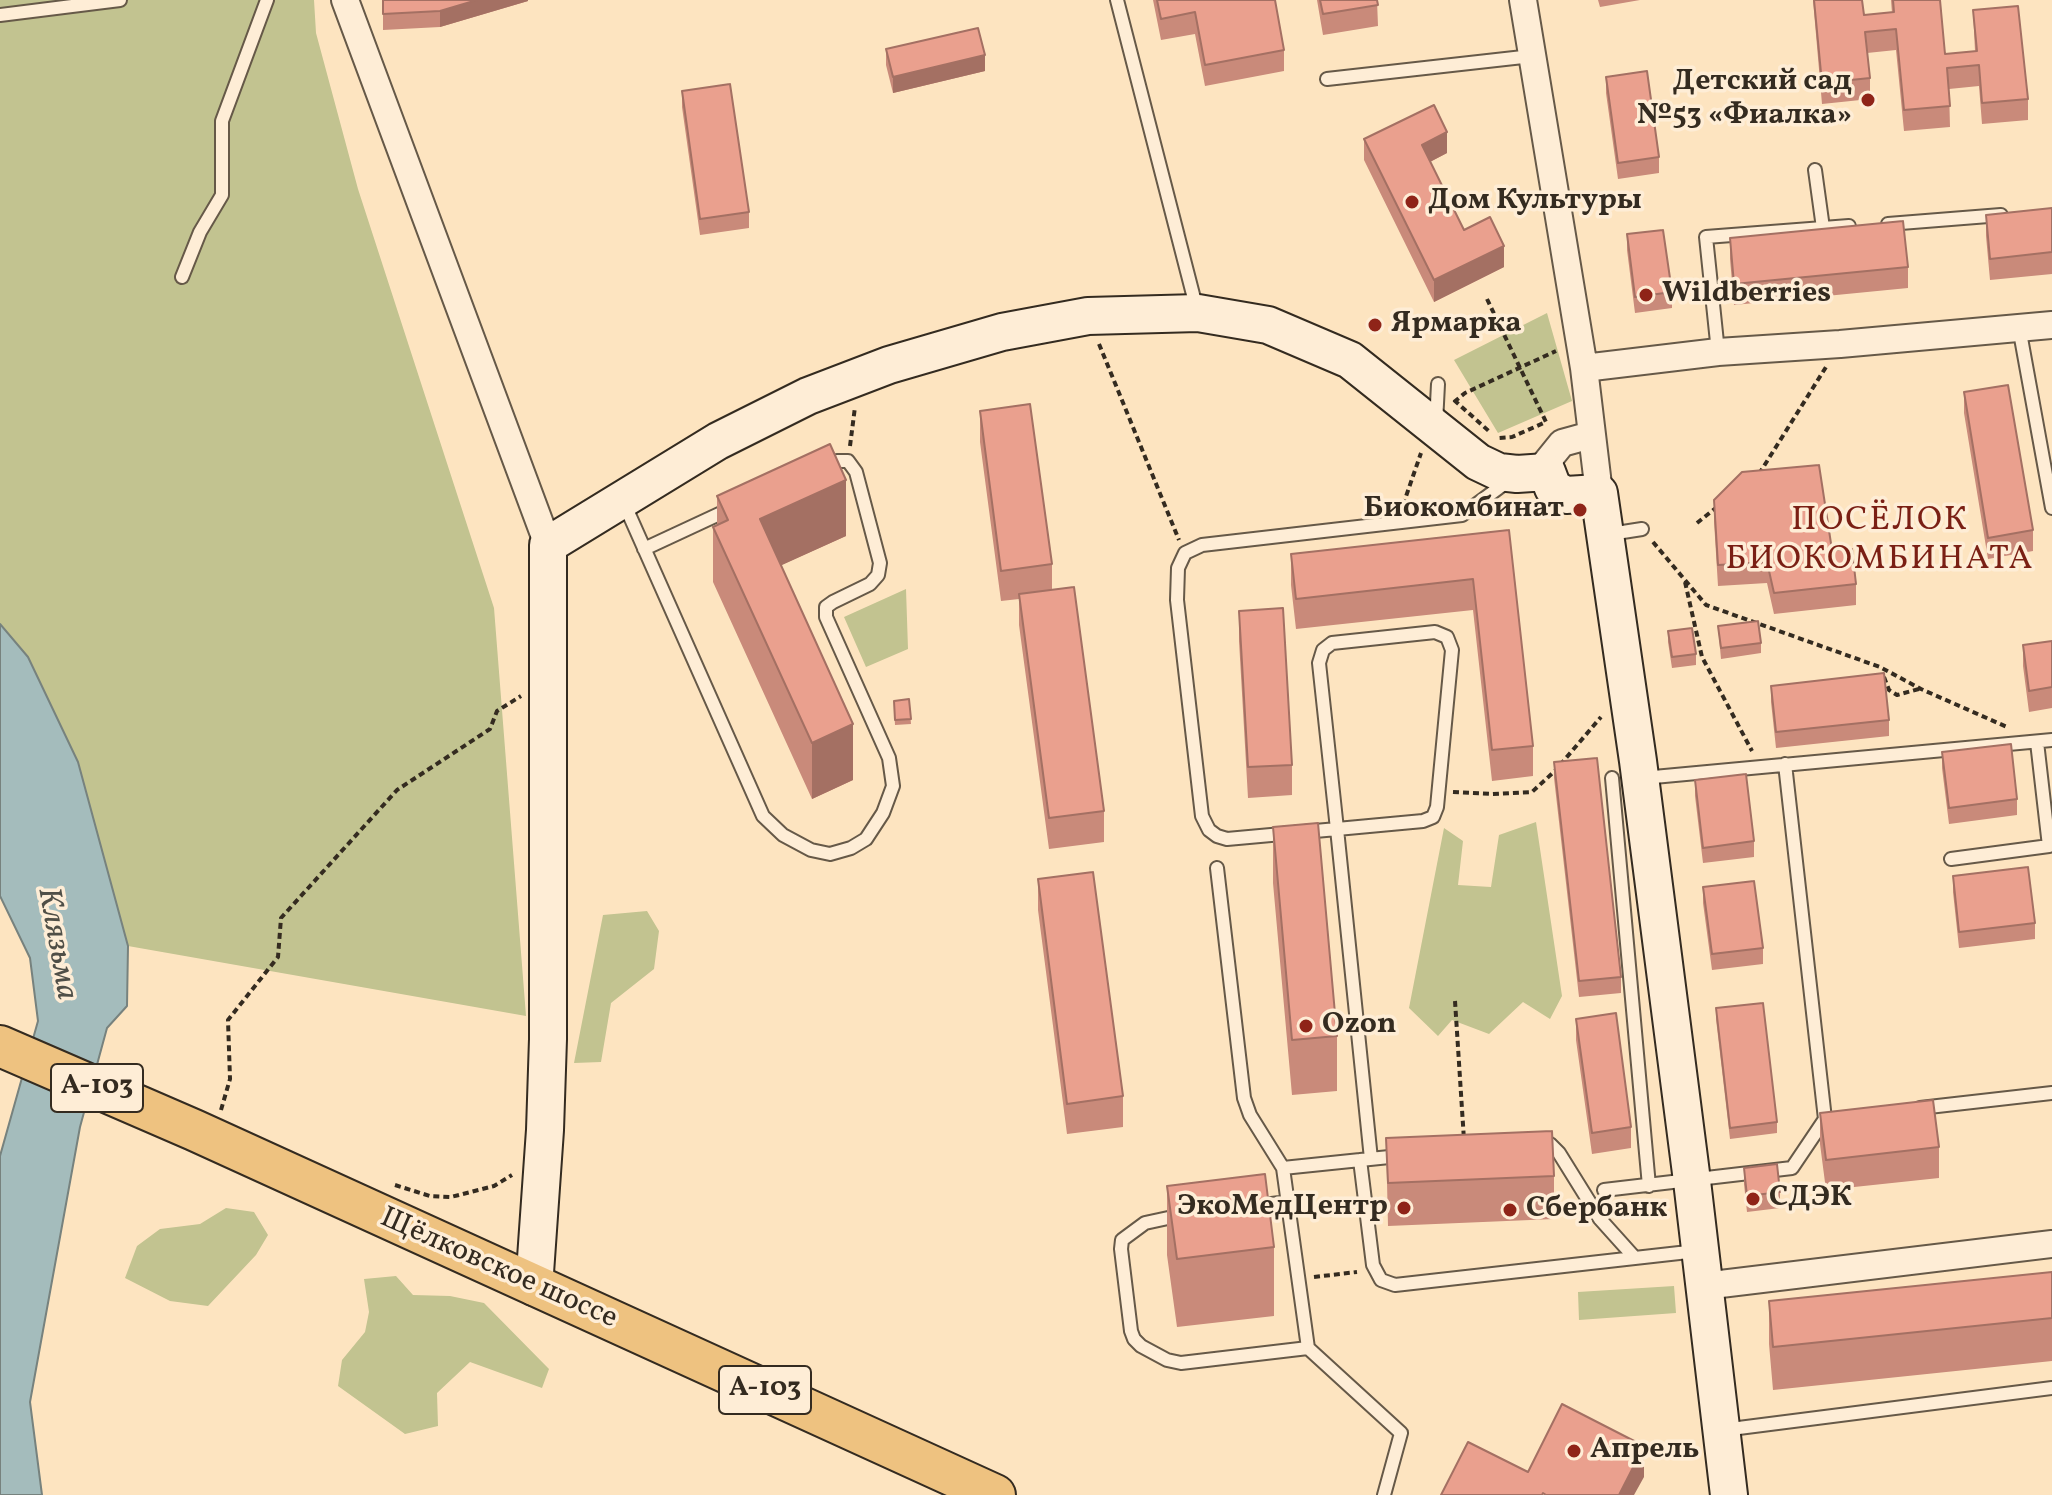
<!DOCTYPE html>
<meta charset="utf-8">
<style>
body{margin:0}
canvas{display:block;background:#fde4c0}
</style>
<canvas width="2052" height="1495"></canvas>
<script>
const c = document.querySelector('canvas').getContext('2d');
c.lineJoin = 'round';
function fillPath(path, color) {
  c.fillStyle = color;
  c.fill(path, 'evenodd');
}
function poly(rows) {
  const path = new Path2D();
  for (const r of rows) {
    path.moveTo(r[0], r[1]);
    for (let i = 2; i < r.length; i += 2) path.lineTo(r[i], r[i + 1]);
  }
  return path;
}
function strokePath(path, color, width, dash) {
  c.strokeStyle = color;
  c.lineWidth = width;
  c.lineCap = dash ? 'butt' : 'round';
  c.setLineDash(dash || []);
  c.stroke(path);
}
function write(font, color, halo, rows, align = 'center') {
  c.font = font + ' Vollkorn,serif';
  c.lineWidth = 7;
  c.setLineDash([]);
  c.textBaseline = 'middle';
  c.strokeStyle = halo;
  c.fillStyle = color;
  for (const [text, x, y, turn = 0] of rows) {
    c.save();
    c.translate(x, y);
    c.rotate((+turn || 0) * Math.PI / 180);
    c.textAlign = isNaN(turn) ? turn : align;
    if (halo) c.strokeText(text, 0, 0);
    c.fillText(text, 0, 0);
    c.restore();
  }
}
const green = poly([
 [0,0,314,0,316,33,358,189,494,608,526,1016,128,946,78,762,28,657,0,624],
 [1547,313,1572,401,1498,433,1454,360],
 [906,589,908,649,866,667,844,617],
 [1536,822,1562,996,1550,1019,1523,1002,1489,1034,1452,1020,1438,1036,1409,1008,1444,828,1463,841,1458,885,1491,887,1499,835],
 [647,911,659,931,654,969,611,1003,601,1062,574,1063,603,915],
 [226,1208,254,1212,268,1235,256,1255,208,1306,170,1301,125,1278,137,1246,160,1229,200,1224],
 [396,1276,413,1295,450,1296,484,1303,549,1369,542,1388,470,1362,437,1393,438,1426,405,1434,338,1386,342,1360,365,1332,369,1312,364,1279],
 [1674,1286,1676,1313,1579,1320,1578,1292]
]);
const water = poly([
 [0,624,28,657,78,762,128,946,127,1006,107,1028,80,1127,30,1402,42,1495,0,1495,0,1156,38,1021,30,958,0,896,0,624]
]);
const path = poly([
 [1487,299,1546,422,1512,437,1498,438],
 [1099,344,1179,540],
 [1454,400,1491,433],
 [1454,402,1465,393,1556,351],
 [850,446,855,407],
 [1759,474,1826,367],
 [1403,505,1421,453],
 [1697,523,1717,507],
 [1653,542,1706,605,1880,667,1921,689,2007,727],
 [1685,582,1702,657,1752,751],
 [1884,677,1889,690,1897,695,1919,689],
 [1560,765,1601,717],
 [1453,792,1492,794,1532,792,1556,770],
 [1455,1001,1464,1140],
 [221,1110,230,1079,228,1020,278,957,281,918,397,790,490,729,497,711,521,696],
 [395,1185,430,1196,451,1197,494,1186,512,1175],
 [1314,1277,1357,1272]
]);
const lane = poly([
 [1117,0,1197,310],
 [0,15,120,0],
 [1327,79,1532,56],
 [1815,170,1823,228],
 [1888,224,2001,215],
 [182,277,200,232,222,195,222,121,267,0],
 [2019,327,2052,508],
 [1718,352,1706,237,1849,226],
 [1436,423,1438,384],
 [624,503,763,816,783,835,811,850,830,854,851,848,866,839,883,813,893,786,889,758,826,617,826,607,833,602,870,584,878,575,880,563,856,472,848,461,837,461,823,467],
 [1610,534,1642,529],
 [644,549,730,509],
 [1612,778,1649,1186],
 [1643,778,2052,740],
 [1951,859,2049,846,2037,742],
 [1217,868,1244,1098,1250,1115,1283,1168,1399,1156],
 [1920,1108,2052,1093],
 [1537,1143,1550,1144,1559,1153,1600,1219,1635,1258],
 [1371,1159,1337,829,1423,821,1433,817,1437,807,1452,650,1447,637,1435,632,1332,643,1323,650,1319,663,1337,829,1227,839,1217,836,1209,830,1202,816,1177,600,1178,568,1185,553,1202,545,1462,515,1508,481],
 [1360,1160,1373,1265,1381,1280,1395,1285,1697,1251],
 [1283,1168,1308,1348,1401,1433,1384,1495],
 [1604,1190,1792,1168,1825,1119,1785,764],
 [1255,1206,1288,1202],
 [1182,1215,1145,1223,1122,1240,1121,1249,1131,1331,1134,1339,1141,1346,1167,1360,1181,1363,1308,1348],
 [1723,1430,2052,1388]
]);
const street = poly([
 [345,0,548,545],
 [1523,0,1584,368,1599,493],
 [1584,368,1718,352,1840,344,2052,325],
 [1547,472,1545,464,1562,443,1591,435],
 [1704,1286,2052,1244]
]);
const secondary = poly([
 [534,1287,545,1130,548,1039,548,545,718,441,808,396,889,365,1002,332,1088,316,1198,313,1268,325,1350,360,1478,462,1499,472,1517,474,1547,472,1553,488,1566,495,1599,493,1638,761,1692,1181,1729,1495]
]);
const primary = poly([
 [0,1046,194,1130,995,1495]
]);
const wall = poly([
 [383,0,528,0,528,1,440,27,383,30],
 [1153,0,1275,0,1284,50,1284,71,1205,86,1195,34,1161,40],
 [1317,0,1377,0,1378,26,1323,35],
 [1598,0,1640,0,1600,7],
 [1813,0,1862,0,1864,15,1892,13,1891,0,1940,0,1945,54,1975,51,1973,10,2028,99,2028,120,1982,124,1979,86,1949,89,1950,127,1904,131,1896,50,1867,53,1870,78,1870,99,1822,104],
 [886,49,985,71,893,93,886,65],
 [1606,77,1659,157,1659,173,1618,179,1606,93],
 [682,91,749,212,749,228,700,235,682,107],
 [1364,139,1447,153,1430,162,1464,230,1504,267,1434,302,1364,160],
 [2052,208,2052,274,1990,280,1986,236,1986,215],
 [1627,234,1672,292,1672,308,1635,313,1627,250],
 [1730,238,1908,267,1908,288,1734,305,1730,259],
 [1964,392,2033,530,2033,551,1988,559,1964,413],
 [980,411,1052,564,1052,590,1104,811,1104,842,1049,849,1019,625,1019,599,1001,601,980,442],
 [717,496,846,536,781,565,853,780,812,799,713,582,713,527,717,525],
 [1714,500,1832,550,1856,584,1856,605,1774,614,1767,583,1718,586,1714,521],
 [1509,530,1533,746,1533,776,1492,781,1473,610,1296,629,1291,585,1291,554],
 [1239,611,1292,765,1292,795,1248,798,1239,641],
 [1718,626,1761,643,1761,653,1721,659],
 [1668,631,1696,654,1696,665,1672,668,1668,642],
 [2052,641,2052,708,2029,712,2023,666,2023,645],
 [1771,686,1889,720,1889,736,1776,748,1771,702],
 [909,699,911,724,895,725,894,706],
 [1942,752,2017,799,2017,815,1949,824,1942,768],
 [1554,762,1621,977,1621,993,1579,997,1554,778],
 [1695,780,1754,841,1754,857,1703,863,1695,796],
 [1273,827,1337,1036,1337,1091,1292,1095,1273,883],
 [1953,876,2035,923,2035,939,1959,948,1953,892],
 [1038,879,1123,1096,1123,1127,1067,1134,1038,910],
 [1703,887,1763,948,1763,964,1712,970,1703,903],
 [1716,1008,1777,1122,1777,1133,1730,1139,1716,1019],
 [1576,1019,1631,1127,1631,1148,1592,1154,1576,1040],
 [1820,1113,1939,1147,1939,1178,1826,1190,1820,1144],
 [1386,1138,1554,1176,1554,1219,1388,1226],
 [1744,1168,1780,1192,1780,1208,1747,1212,1744,1184],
 [1167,1186,1274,1247,1274,1316,1177,1327,1167,1255],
 [2052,1272,2052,1361,1773,1390,1769,1344,1769,1301]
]);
const shadedWall = poly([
 [477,0,528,0,528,1,440,27,440,11],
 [985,55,985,71,893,93,893,77],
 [1447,132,1447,153,1422,166,1422,145],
 [1504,246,1504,267,1434,302,1434,280],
 [846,480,846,536,760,575,760,519],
 [853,724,853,780,812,799,812,743],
 [1644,1446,1644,1477,1634,1495,1619,1495]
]);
const building = poly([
 [383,0,477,0,440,11,383,14,383,0],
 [1157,0,1275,0,1284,50,1205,65,1195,12,1161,19,1157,0],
 [1320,0,1377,0,1378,5,1323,14,1320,0],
 [1814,0,1862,0,1864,15,1894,12,1893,0,1940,0,1945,54,1977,51,1973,10,2018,6,2028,99,1982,103,1979,65,1947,68,1950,106,1904,110,1896,29,1865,32,1870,78,1822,83,1814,0],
 [978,28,985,55,893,77,886,49,978,28],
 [1647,71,1659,157,1618,163,1606,77,1647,71],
 [730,84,749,212,700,219,682,91,730,84],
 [1434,105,1447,132,1422,145,1464,230,1490,217,1504,246,1434,280,1364,139,1434,105],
 [2052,208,2052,252,1990,259,1986,215,2052,208],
 [1903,221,1908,267,1734,284,1730,238,1903,221],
 [1663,230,1672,292,1635,297,1627,234,1663,230],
 [2008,385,2033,530,1988,538,1964,392,2008,385],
 [1030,404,1052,564,1001,571,980,411,1030,404],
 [830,444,846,480,760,519,853,724,812,743,713,527,728,520,717,496,830,444],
 [1819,465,1832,550,1852,549,1856,584,1774,593,1767,562,1718,565,1714,500,1742,472,1819,465],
 [1509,530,1533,746,1492,750,1473,579,1296,599,1291,554,1509,530],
 [1074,587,1104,811,1049,818,1019,594,1074,587],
 [1283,608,1292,765,1248,767,1239,611,1283,608],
 [1758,621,1761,643,1721,648,1718,626,1758,621],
 [1692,628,1696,654,1672,657,1668,631,1692,628],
 [2052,641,2052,687,2029,691,2023,645,2052,641],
 [1884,673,1889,720,1776,732,1771,686,1884,673],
 [909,699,911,719,895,720,894,701,909,699],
 [2011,744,2017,799,1949,808,1942,752,2011,744],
 [1597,758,1621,977,1579,981,1554,762,1597,758],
 [1746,774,1754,841,1703,848,1695,780,1746,774],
 [1318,823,1337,1036,1292,1040,1273,827,1318,823],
 [2028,867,2035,923,1959,932,1953,876,2028,867],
 [1093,872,1123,1096,1067,1104,1038,879,1093,872],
 [1754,881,1763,948,1712,954,1703,887,1754,881],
 [1763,1003,1777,1122,1730,1128,1716,1008,1763,1003],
 [1616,1013,1631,1127,1592,1133,1576,1019,1616,1013],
 [1933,1100,1939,1147,1826,1160,1820,1113,1933,1100],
 [1552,1131,1554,1176,1388,1183,1386,1138,1552,1131],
 [1777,1164,1780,1192,1747,1196,1744,1168,1777,1164],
 [1265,1174,1274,1247,1177,1259,1167,1186,1265,1174],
 [2052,1272,2052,1318,1773,1347,1769,1301,2052,1272],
 [1562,1404,1644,1446,1619,1495,1546,1495,1543,1493,1542,1495,1441,1495,1468,1442,1528,1472,1562,1404]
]);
const markers = [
 [1868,100,8,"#8f2418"],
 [1412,202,8,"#8f2418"],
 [1646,295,8,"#8f2418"],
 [1375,325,8,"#8f2418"],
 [1580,510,8,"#8f2418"],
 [1306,1026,8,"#8f2418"],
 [1753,1199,8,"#8f2418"],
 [1404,1208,8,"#8f2418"],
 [1510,1210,8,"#8f2418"],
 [1574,1451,8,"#8f2418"]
];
const shields = [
 [97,1088,92],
 [765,1390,92]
];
const shieldNames = [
 ["А-103",97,1088],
 ["А-103",765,1390]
];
const poiNames = [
 ["Детский сад",1852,83,"right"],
 ["№53 «Фиалка»",1852,117,"right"],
 ["Дом Культуры",1428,202],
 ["Wildberries",1662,295],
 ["Ярмарка",1391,325],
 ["Биокомбинат",1564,510,"right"],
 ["Ozon",1322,1026],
 ["СДЭК",1769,1199],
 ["ЭкоМедЦентр",1388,1208,"right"],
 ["Сбербанк",1526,1210],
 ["Апрель",1590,1451]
];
const streetNames = [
 ["Щёлковское шоссе",498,1270,24]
];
const waterNames = [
 ["Клязьма",55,944,80]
];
const quarterNames = [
 ["ПОСЁЛОК",1880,523],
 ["БИОКОМБИНАТА",1880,562]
];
fillPath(green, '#c2c390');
fillPath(water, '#a4bcbc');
strokePath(water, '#77827e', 2);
strokePath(lane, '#665948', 16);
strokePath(street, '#665948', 30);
strokePath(secondary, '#342b20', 40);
strokePath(primary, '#342b20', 44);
strokePath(path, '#342b20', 4, [6, 4]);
strokePath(lane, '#feedd6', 12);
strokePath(street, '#feedd6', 26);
strokePath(secondary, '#feedd6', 36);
strokePath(primary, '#eec280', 40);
fillPath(wall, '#c98a7a');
fillPath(shadedWall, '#a47063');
fillPath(building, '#eaa08e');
strokePath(building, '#a47063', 2);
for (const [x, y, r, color] of markers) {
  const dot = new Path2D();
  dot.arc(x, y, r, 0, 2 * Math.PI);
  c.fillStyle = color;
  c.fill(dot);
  strokePath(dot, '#feedd6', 3);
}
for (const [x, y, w] of shields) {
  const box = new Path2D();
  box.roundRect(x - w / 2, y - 24, w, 48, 6);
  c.fillStyle = '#feedd6';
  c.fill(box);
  strokePath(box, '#342b20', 2);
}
write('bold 28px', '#342b20', null, shieldNames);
write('bold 30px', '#342b20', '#feedd6', poiNames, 'left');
write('30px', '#342b20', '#feedd6', streetNames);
write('italic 32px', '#504f47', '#feedd6', waterNames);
c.letterSpacing = '2px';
write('34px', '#7a1f14', '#feedd6', quarterNames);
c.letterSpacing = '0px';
</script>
